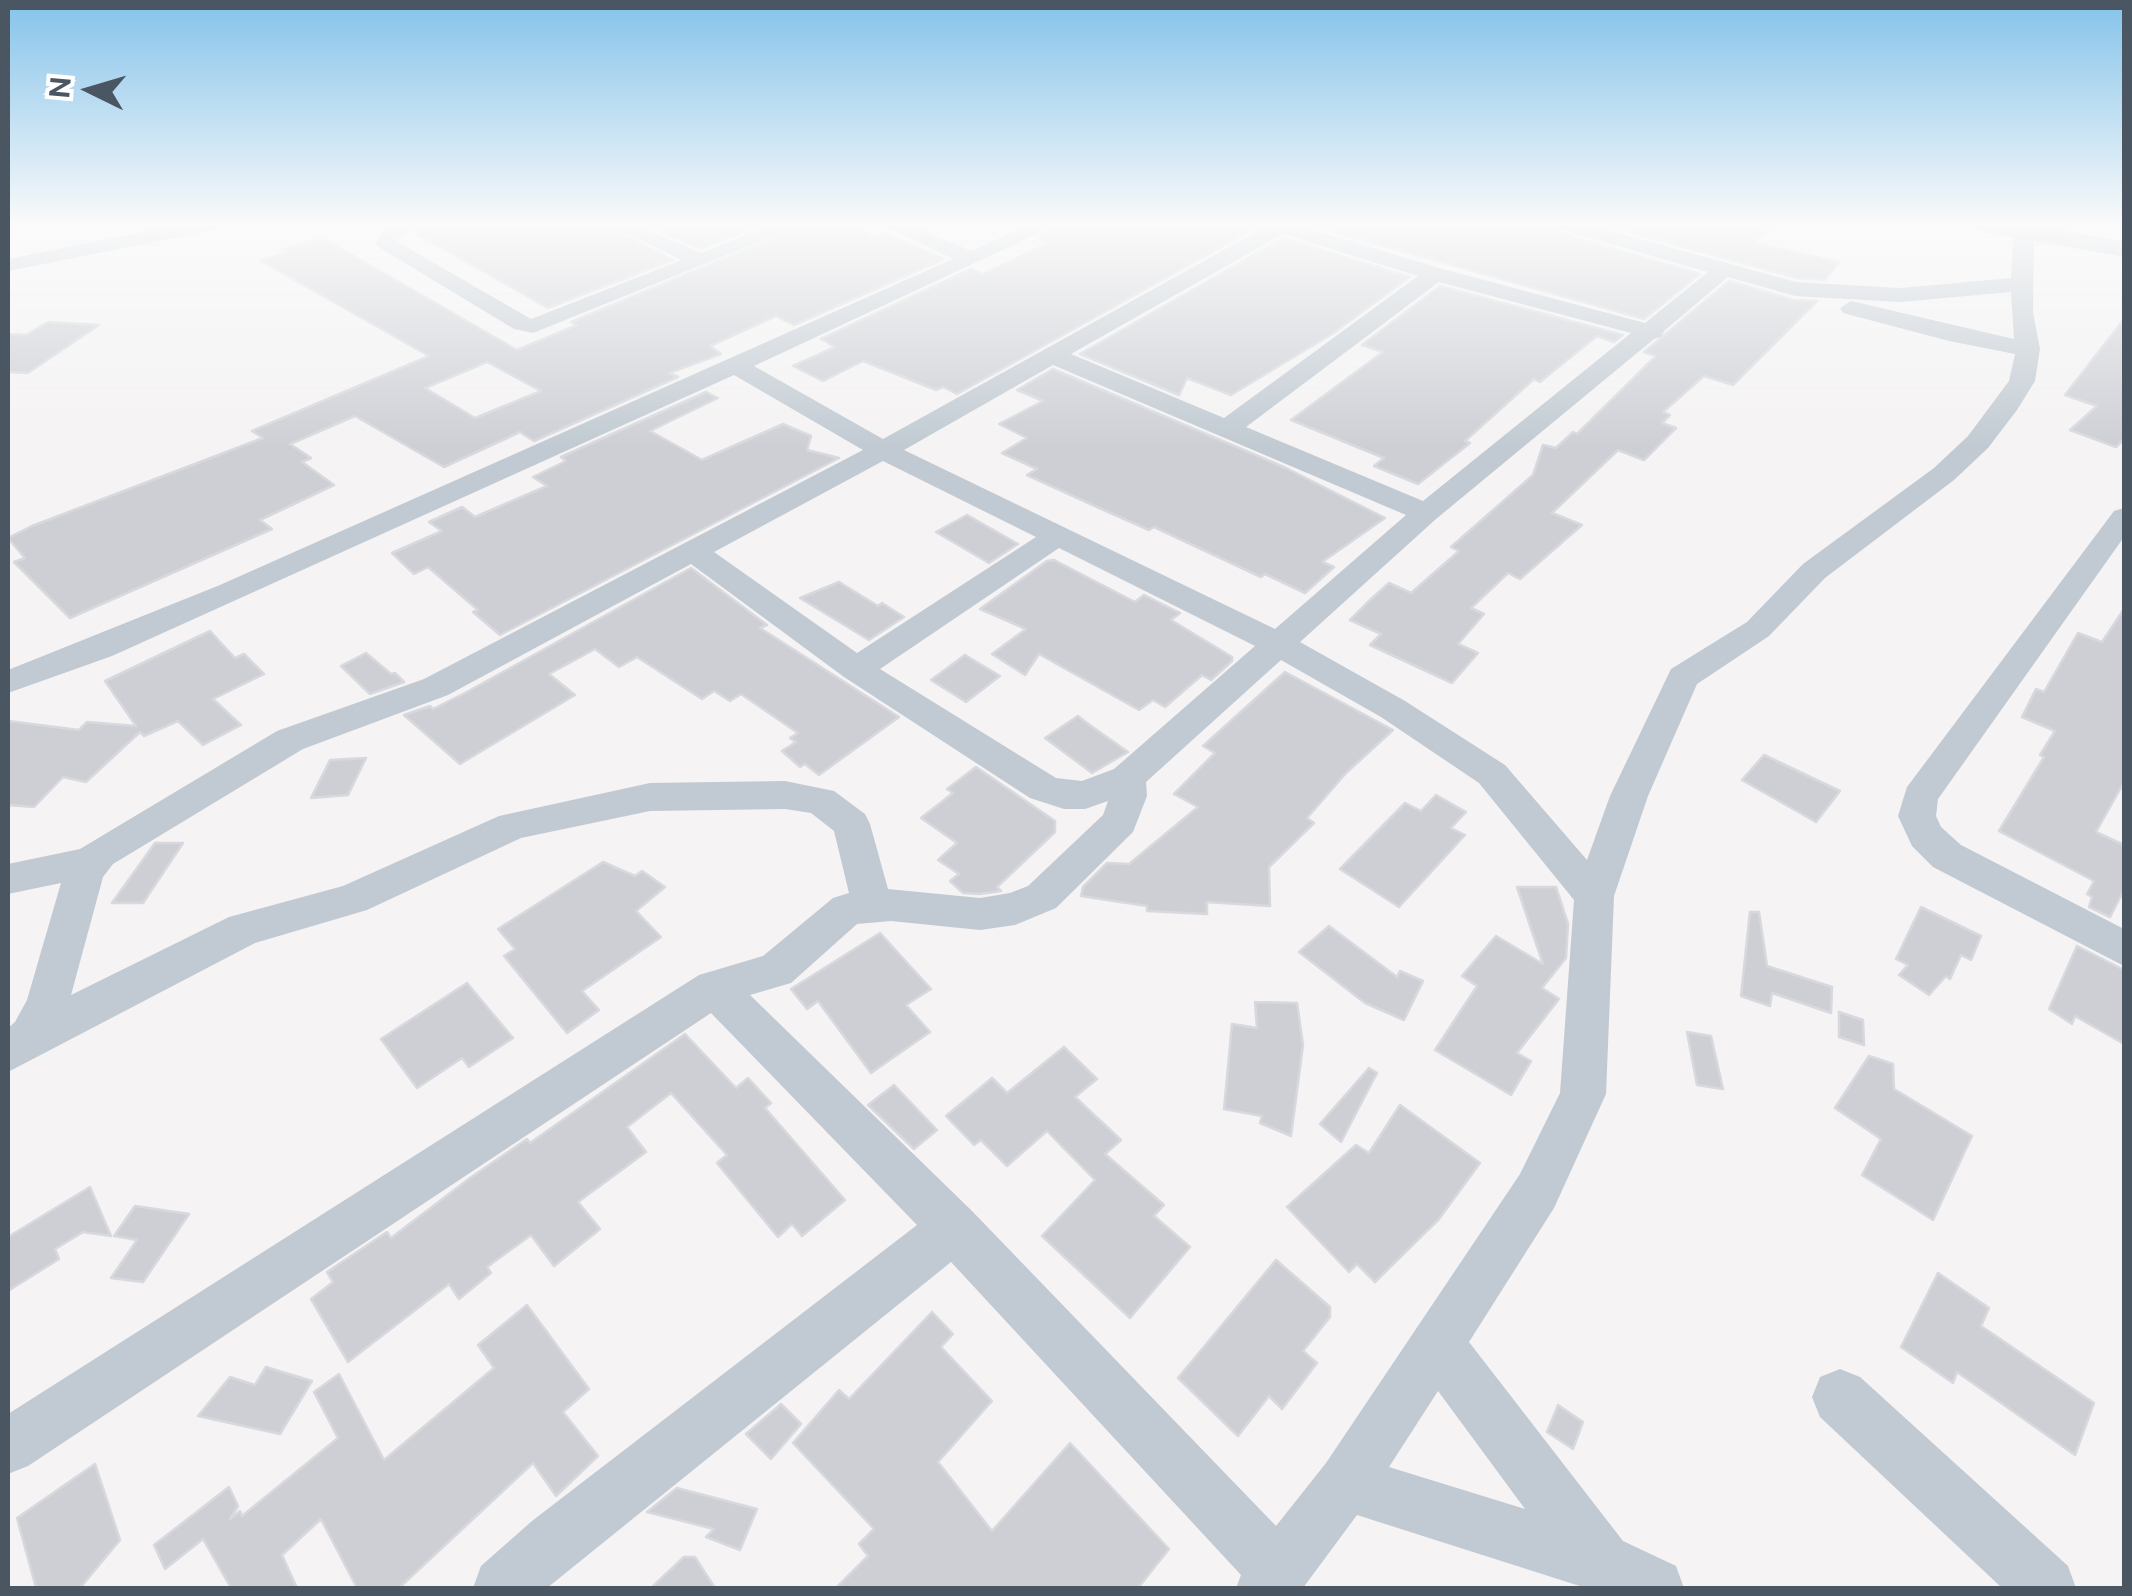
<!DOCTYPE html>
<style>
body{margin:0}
#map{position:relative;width:2132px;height:1596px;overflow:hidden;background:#f5f3f3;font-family:"Public Sans",sans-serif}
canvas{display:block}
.frame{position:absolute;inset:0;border:10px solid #4a5661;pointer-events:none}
.north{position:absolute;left:40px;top:40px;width:100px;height:100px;-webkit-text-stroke:8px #fff;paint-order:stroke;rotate:275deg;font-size:28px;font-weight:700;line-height:40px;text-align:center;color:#4a5661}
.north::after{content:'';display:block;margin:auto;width:35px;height:45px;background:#4a5661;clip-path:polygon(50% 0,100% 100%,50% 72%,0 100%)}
</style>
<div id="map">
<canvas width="2132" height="1596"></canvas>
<div class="frame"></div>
<div class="north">N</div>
</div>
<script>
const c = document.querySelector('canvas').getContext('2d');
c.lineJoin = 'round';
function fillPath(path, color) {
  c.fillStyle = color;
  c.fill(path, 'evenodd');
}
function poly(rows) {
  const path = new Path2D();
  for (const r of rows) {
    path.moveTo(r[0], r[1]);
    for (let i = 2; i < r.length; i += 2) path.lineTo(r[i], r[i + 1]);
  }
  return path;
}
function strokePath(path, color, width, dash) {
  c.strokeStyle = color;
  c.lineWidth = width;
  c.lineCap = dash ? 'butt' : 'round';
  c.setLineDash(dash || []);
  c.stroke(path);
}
const building = poly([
 [427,225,605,225,673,260,548,308,415,233,427,225],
 [646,225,762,225,701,249,646,225],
 [805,225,846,225,874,238,884,233,944,259,794,325,776,316,710,346,721,354,669,373,678,377,534,441,520,432,444,467,355,416,290,444,311,458,302,462,334,485,260,520,272,529,70,618,14,562,25,558,8,538,32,526,263,438,252,431,429,356,261,261,287,252,283,249,323,238,517,350,577,325,571,322,805,225],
 [487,362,541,391,475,418,425,388,487,362],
 [1059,225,1261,225,957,394,943,387,936,390,863,361,823,381,793,366,835,347,821,339,971,269,983,274,1049,243,1038,238,1059,225],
 [1309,225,1552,225,1558,233,1700,274,1644,319,1309,225],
 [1603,225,1771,225,1755,243,1839,262,1825,280,1797,278,1603,225],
 [1283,238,1410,277,1332,334,1231,395,1187,378,1179,395,1080,354,1283,238],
 [1729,281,1794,300,1817,301,1733,385,1704,376,1663,412,1670,415,1662,423,1676,428,1644,460,1618,450,1552,513,1582,525,1520,579,1508,573,1471,608,1484,614,1458,644,1478,653,1452,683,1370,645,1381,634,1350,620,1370,600,1389,583,1411,593,1459,551,1451,547,1533,475,1543,445,1556,448,1573,432,1577,434,1656,356,1644,352,1729,281],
 [1440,286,1623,335,1614,342,1597,336,1540,382,1534,379,1465,441,1470,443,1418,484,1374,466,1384,458,1291,420,1383,352,1362,345,1440,286],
 [2124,319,2124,439,2116,447,2070,430,2097,406,2065,395,2124,319],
 [48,322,99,325,28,373,8,372,8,334,26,335,48,322],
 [1053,369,1286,468,1385,518,1322,562,1334,567,1305,593,1265,574,1261,577,1154,527,1149,530,1097,507,1027,475,1037,469,1002,453,1027,438,999,424,1043,401,1017,390,1053,369],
 [706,392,718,398,650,431,702,460,783,424,811,436,807,450,839,458,500,635,473,612,478,610,428,567,414,574,392,553,442,531,429,522,462,507,475,517,547,486,533,477,566,461,561,457,706,392],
 [967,515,1018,544,989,563,936,532,967,515],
 [1054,560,1135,602,1144,595,1180,613,1171,620,1232,657,1232,661,1211,680,1202,675,1165,707,1153,700,1139,710,1039,654,1025,675,992,654,1026,629,980,609,1047,561,1054,560],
 [691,568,767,625,760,628,899,717,819,775,805,764,800,767,782,751,796,742,790,738,798,733,741,694,730,701,714,691,702,699,637,657,619,667,595,649,549,674,575,695,460,764,404,715,430,706,433,709,465,693,691,568],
 [839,582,878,606,882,603,904,617,869,640,800,598,839,582],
 [2124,609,2124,782,2096,832,2124,845,2124,890,2110,917,2089,907,2092,897,2087,894,2094,881,1999,831,2044,757,2040,755,2055,731,2022,717,2036,689,2044,692,2078,633,2102,642,2124,609],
 [210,631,235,658,244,654,264,674,213,699,241,725,203,745,178,721,144,736,140,732,86,782,63,777,34,807,8,805,8,721,79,730,87,722,136,726,105,681,210,631],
 [366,653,391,674,395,673,404,682,370,694,341,666,366,653],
 [965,655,1000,676,966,702,931,680,965,655],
 [1285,672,1393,730,1346,773,1307,818,1314,823,1269,867,1270,906,1207,902,1207,914,1147,911,1147,906,1081,896,1083,887,1107,863,1129,864,1198,807,1174,794,1215,753,1203,746,1285,672],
 [1078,716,1091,726,1128,752,1092,773,1045,738,1078,716],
 [1764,755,1840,791,1816,822,1742,780,1764,755],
 [366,758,348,795,311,798,330,760,366,758],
 [976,767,1055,821,1055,832,997,887,1001,891,980,894,963,893,950,881,959,874,938,860,957,843,921,818,953,793,947,789,976,767],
 [1436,795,1466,812,1451,828,1465,835,1399,907,1340,869,1405,803,1421,811,1436,795],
 [155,843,183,843,143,903,112,903,155,843],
 [603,862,635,876,642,871,665,887,636,911,661,937,582,991,599,1010,567,1033,504,956,515,949,498,929,603,862],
 [1517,887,1556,887,1568,924,1566,958,1542,988,1559,999,1517,1053,1531,1061,1511,1095,1435,1050,1477,986,1462,976,1496,936,1543,964,1517,887],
 [1921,907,1981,936,1971,960,1961,955,1950,979,1946,976,1929,995,1899,975,1908,965,1896,959,1921,907],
 [1750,912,1759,912,1767,966,1832,987,1831,1013,1772,993,1770,1006,1741,996,1750,912],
 [1329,926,1397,977,1400,971,1423,981,1404,1020,1365,1003,1299,952,1329,926],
 [880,933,931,989,906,1005,930,1032,871,1073,818,1001,807,1009,791,989,880,933],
 [2077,946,2124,970,2124,1044,2075,1016,2072,1024,2049,1009,2077,946],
 [467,983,513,1038,469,1067,462,1058,417,1088,381,1039,467,983],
 [1255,1002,1297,1003,1303,1045,1291,1136,1260,1123,1262,1116,1224,1109,1232,1024,1257,1028,1255,1002],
 [1839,1012,1863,1020,1864,1045,1839,1037,1839,1012],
 [1687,1032,1711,1036,1723,1089,1697,1085,1687,1032],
 [685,1034,736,1088,748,1078,771,1103,765,1108,845,1200,802,1236,792,1224,778,1237,717,1163,727,1155,671,1093,627,1127,646,1152,578,1202,600,1229,554,1266,531,1235,487,1267,491,1273,459,1299,449,1284,348,1362,311,1299,333,1282,327,1272,387,1232,391,1238,470,1178,527,1139,530,1143,685,1034],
 [1064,1047,1097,1079,1075,1097,1121,1140,1105,1154,1164,1205,1154,1216,1190,1247,1130,1318,1042,1236,1095,1180,1047,1131,1007,1166,981,1140,974,1145,946,1116,992,1078,1007,1093,1064,1047],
 [1869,1056,1893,1064,1894,1089,1972,1136,1933,1220,1862,1175,1881,1139,1835,1108,1869,1056],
 [1369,1068,1377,1073,1341,1142,1320,1124,1369,1068],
 [894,1085,937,1130,914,1149,868,1105,894,1085],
 [1400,1105,1480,1163,1439,1219,1375,1282,1357,1264,1349,1272,1287,1207,1356,1145,1369,1153,1400,1105],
 [90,1187,111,1236,83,1232,55,1249,59,1259,8,1291,8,1237,90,1187],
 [135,1206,189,1214,143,1282,111,1278,137,1240,114,1236,135,1206],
 [1276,1260,1330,1307,1330,1317,1303,1351,1317,1363,1282,1409,1269,1396,1238,1436,1178,1378,1276,1260],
 [1938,1273,1989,1308,1981,1326,2094,1403,2075,1455,1957,1372,1953,1383,1901,1347,1938,1273],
 [527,1305,589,1389,563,1412,598,1456,556,1496,533,1463,399,1588,357,1588,321,1519,282,1555,297,1588,231,1588,203,1539,165,1569,154,1545,229,1487,238,1506,230,1519,240,1511,242,1516,338,1438,314,1392,339,1374,384,1460,494,1368,478,1345,527,1305],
 [932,1312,953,1334,941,1347,992,1401,938,1462,992,1531,1070,1443,1169,1549,1138,1588,836,1588,868,1556,859,1544,874,1529,793,1443,839,1390,849,1399,932,1312],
 [266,1367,312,1381,280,1434,198,1416,230,1377,255,1385,266,1367],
 [781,1404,801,1424,771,1459,746,1434,781,1404],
 [1558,1405,1583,1422,1573,1449,1547,1432,1558,1405],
 [95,1464,120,1540,80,1588,36,1588,17,1518,95,1464],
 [677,1488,757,1509,740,1550,706,1537,714,1529,647,1512,677,1488],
 [684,1557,695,1557,715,1588,651,1588,684,1557]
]);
const minor = poly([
 [178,225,220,225,210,231,8,271,8,259,178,225],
 [394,225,424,225,400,237,398,242,531,319,682,260,608,225,636,225,701,253,772,225,801,225,533,333,514,329,380,248,376,244,381,233,394,225],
 [883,225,910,225,971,251,1029,225,1056,225,754,366,883,439,1269,225,1296,225,1443,269,1645,323,1708,272,1559,229,1556,225,1589,225,1796,282,1900,288,2011,278,2014,232,2024,226,2034,232,2033,312,2040,349,2035,381,2017,410,1988,448,1954,480,1825,578,1769,636,1697,684,1648,796,1614,896,1606,1094,1554,1208,1469,1342,1623,1541,1676,1566,1684,1588,1586,1588,1357,1515,1303,1588,1236,1588,1241,1575,951,1262,547,1588,473,1588,481,1566,532,1521,917,1225,711,1013,28,1466,8,1474,8,1414,699,975,763,956,833,898,849,893,834,831,811,813,785,809,650,811,521,838,367,910,255,943,8,1072,8,1028,15,1022,27,1000,61,883,8,894,8,864,80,849,277,731,424,679,863,450,734,375,112,656,8,693,8,670,220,585,953,259,883,225],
 [1283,234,1418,276,1224,418,1071,354,1283,234],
 [1728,277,1795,296,1900,302,2011,292,2014,339,1851,301,1840,308,1843,313,1949,341,2015,354,2009,381,1968,436,1934,468,1803,564,1747,622,1671,669,1610,796,1587,860,1505,765,1405,701,1300,642,1436,519,1654,339,1661,337,1664,331,1728,277],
 [1439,282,1631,333,1423,501,1246,427,1439,282],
 [1053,365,1406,515,1275,629,904,450,1053,365],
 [883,461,1036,537,857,653,714,552,883,461],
 [1059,548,1255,646,1114,769,1082,781,1056,778,880,669,1059,548],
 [691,564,844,677,1030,798,1064,809,1085,809,1108,801,1103,815,1028,886,1010,893,980,898,888,889,870,824,865,814,834,791,785,781,650,783,499,816,343,886,229,917,71,995,103,877,113,864,303,749,448,695,691,564],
 [1281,660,1381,717,1479,783,1574,900,1560,1093,1520,1174,1326,1463,1276,1526,972,1211,750,995,791,983,857,924,891,921,980,930,1015,925,1056,908,1133,832,1147,796,1146,782,1281,660],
 [1438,1391,1525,1509,1389,1467,1438,1391],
 [2124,508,2124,537,1938,799,1936,816,1941,827,1961,845,2124,929,2124,966,1933,867,1912,846,1898,816,1907,787,2114,511,2124,508],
 [1840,1369,1860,1377,2068,1566,2076,1588,2002,1588,1820,1417,1812,1397,1820,1377,1840,1369]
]);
const tertiary = poly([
 [1971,225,2027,225,2124,241,2124,257,1983,232,1971,225]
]);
fillPath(building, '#cdcfd5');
strokePath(building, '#d7d9de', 2.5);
fillPath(minor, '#c1cad2');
fillPath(tertiary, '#c1cad2');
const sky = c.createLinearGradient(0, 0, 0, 448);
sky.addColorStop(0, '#85c3ea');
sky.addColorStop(0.5, '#fafafa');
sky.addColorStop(1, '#fafafa00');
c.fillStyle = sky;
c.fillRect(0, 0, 2132, 448);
</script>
